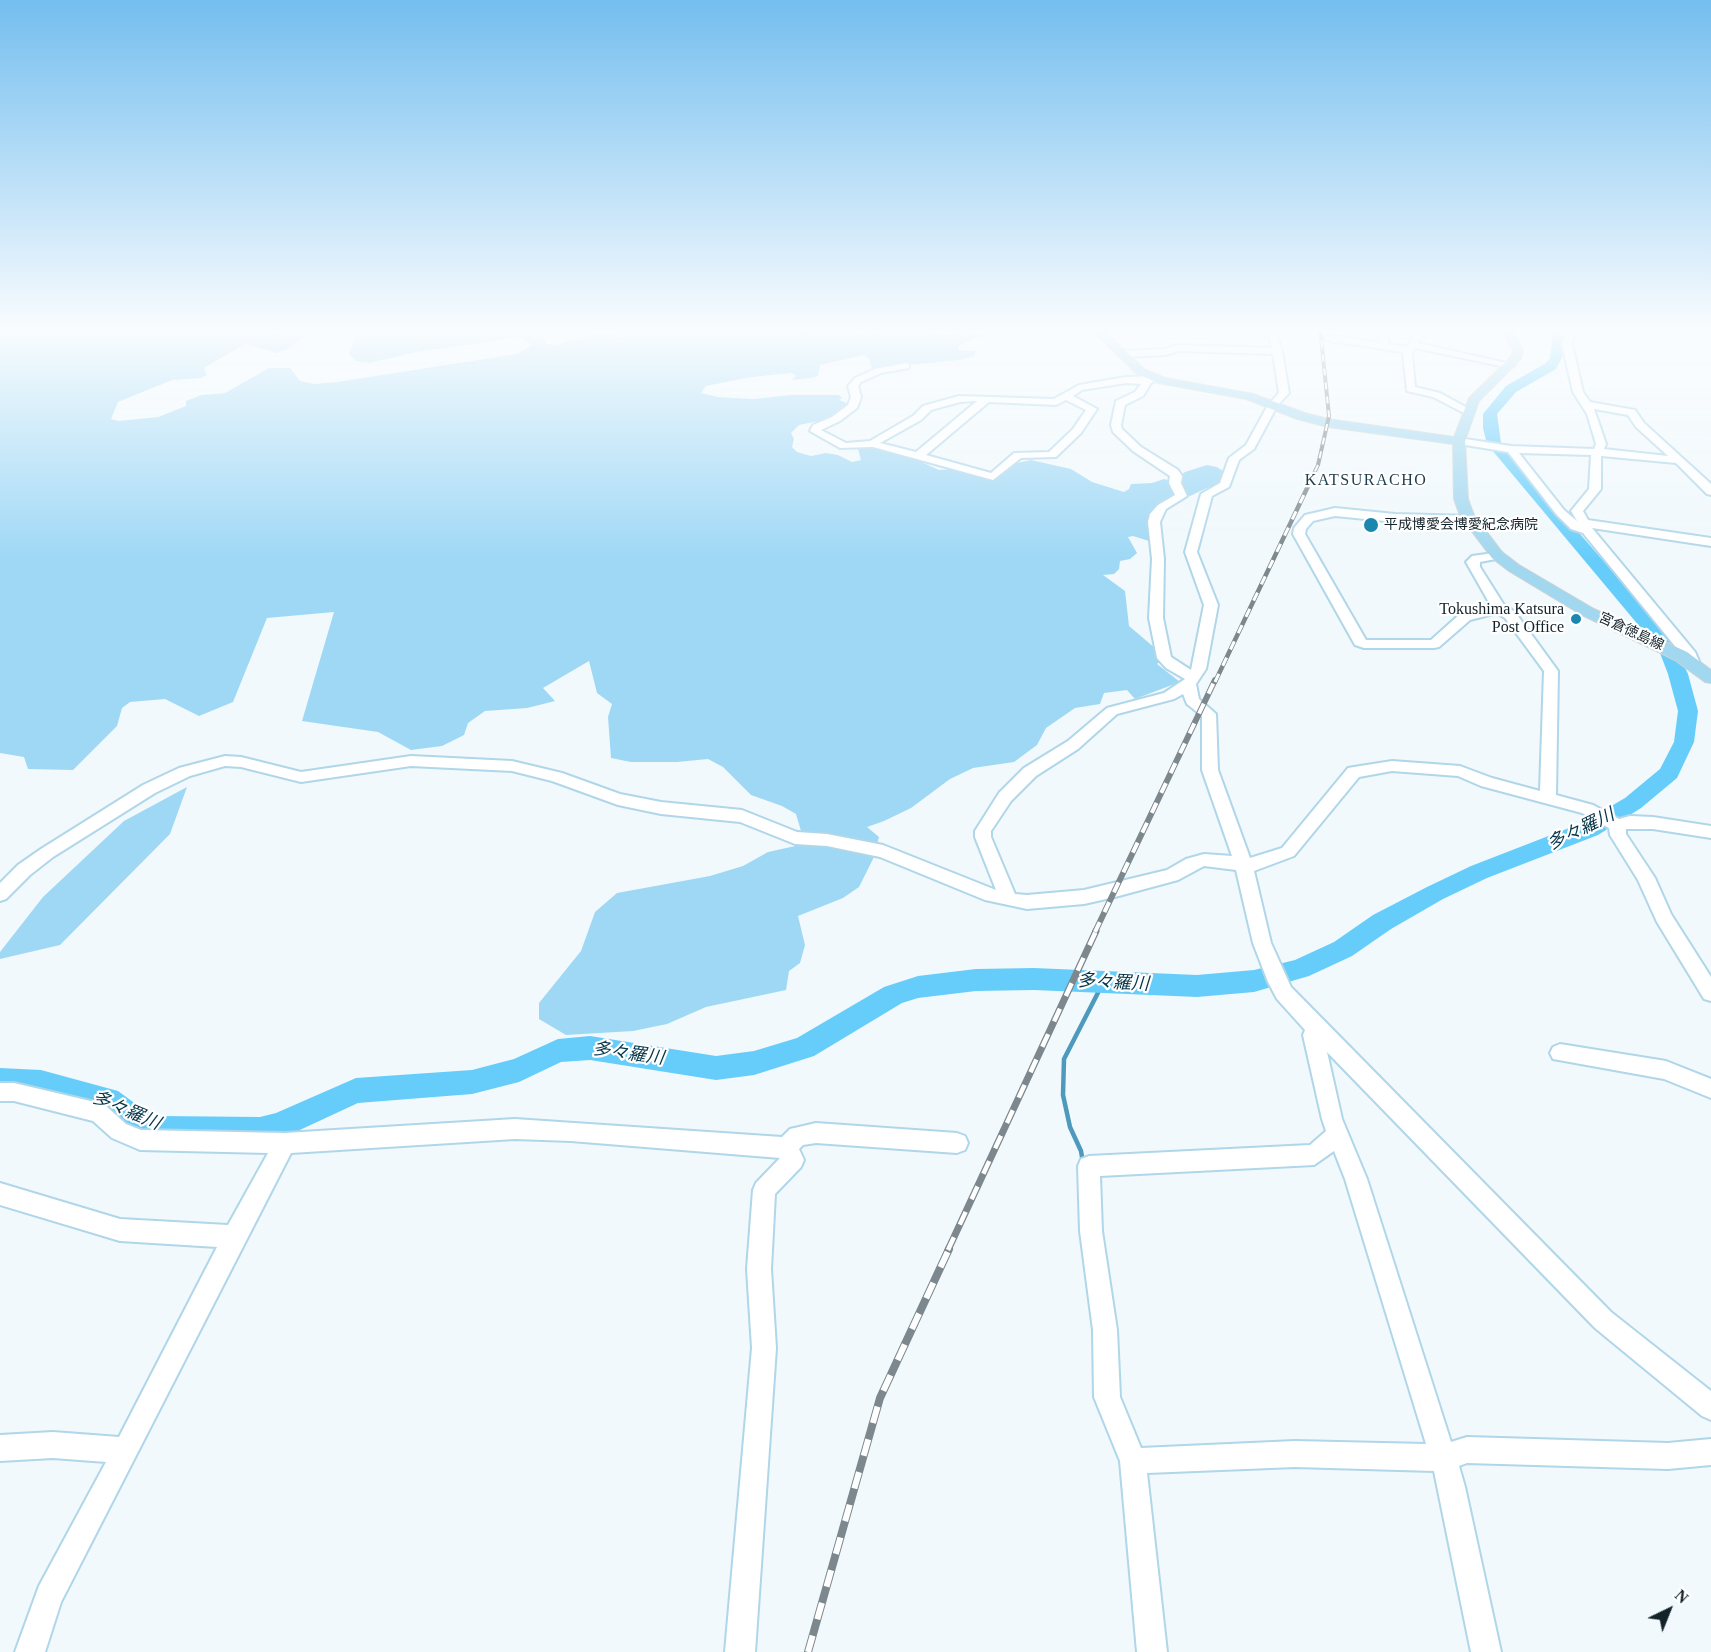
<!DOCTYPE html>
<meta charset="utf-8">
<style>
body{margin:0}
#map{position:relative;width:1711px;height:1652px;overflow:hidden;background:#f1f9fc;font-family:"Times New Roman",serif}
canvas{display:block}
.north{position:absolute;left:1639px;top:1580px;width:60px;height:60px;-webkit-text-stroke:4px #fff;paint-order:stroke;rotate:43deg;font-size:16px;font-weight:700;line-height:24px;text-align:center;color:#14232a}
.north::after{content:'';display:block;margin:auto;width:21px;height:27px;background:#14232a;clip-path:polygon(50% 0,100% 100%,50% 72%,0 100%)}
</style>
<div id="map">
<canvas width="1711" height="1652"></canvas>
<div class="north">N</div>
</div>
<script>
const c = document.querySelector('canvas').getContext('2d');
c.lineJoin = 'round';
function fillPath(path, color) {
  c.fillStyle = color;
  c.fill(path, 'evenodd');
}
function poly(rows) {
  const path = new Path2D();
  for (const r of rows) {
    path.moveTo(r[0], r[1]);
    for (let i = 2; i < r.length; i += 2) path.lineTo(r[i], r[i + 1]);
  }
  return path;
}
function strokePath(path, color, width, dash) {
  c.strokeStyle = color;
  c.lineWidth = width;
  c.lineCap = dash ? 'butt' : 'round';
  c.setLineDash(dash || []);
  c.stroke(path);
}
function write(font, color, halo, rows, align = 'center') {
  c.font = font + ' "Times New Roman","Noto Sans JP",serif';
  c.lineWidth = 4.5;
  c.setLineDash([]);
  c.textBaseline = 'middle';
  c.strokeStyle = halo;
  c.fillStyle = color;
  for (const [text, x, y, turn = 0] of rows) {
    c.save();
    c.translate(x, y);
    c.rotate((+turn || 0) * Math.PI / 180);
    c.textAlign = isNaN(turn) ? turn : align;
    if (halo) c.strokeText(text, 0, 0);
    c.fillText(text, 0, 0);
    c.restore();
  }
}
const green = poly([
 [0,327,276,327,267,332,271,335,299,327,315,328,290,348,277,353,245,344,204,368,207,375,201,378,172,380,118,402,111,419,119,421,158,417,186,406,186,401,201,395,225,393,269,368,290,368,300,381,314,384,337,382,517,354,532,345,518,336,496,341,416,352,370,363,355,361,349,354,359,327,550,327,543,337,547,344,557,345,574,339,604,334,621,337,628,334,620,330,620,327,792,327,810,331,824,327,836,327,846,329,858,335,870,336,887,330,897,330,913,333,926,331,939,336,964,332,978,334,982,335,958,346,959,350,976,351,974,356,961,360,872,368,869,359,864,355,820,365,818,376,811,378,792,380,796,376,792,373,751,377,706,386,701,393,718,397,754,399,791,395,839,395,842,398,839,400,850,404,823,420,799,425,791,433,794,439,792,447,797,452,811,456,826,453,838,455,852,462,861,460,858,449,869,447,913,458,939,470,955,469,996,477,1004,474,1012,464,1031,460,1071,469,1092,482,1124,492,1129,489,1131,484,1152,483,1164,479,1172,481,1185,472,1207,465,1217,467,1223,471,1219,482,1212,489,1207,488,1190,496,1176,500,1154,520,1147,523,1151,536,1149,541,1133,536,1128,537,1137,553,1130,559,1120,561,1119,569,1114,574,1103,575,1125,591,1129,626,1155,648,1162,660,1157,664,1180,682,1135,699,1127,690,1104,693,1100,704,1075,708,1046,728,1037,745,1014,762,973,768,950,779,911,808,884,821,867,827,879,837,873,859,859,887,843,898,798,916,805,945,800,963,789,971,786,990,706,1007,667,1024,633,1031,566,1035,539,1019,539,1003,581,951,595,912,617,893,710,876,743,866,768,852,800,845,801,831,796,814,782,806,751,795,723,767,708,759,677,762,631,762,611,758,608,717,612,704,597,693,589,661,543,688,555,701,527,708,485,711,468,723,464,735,442,746,411,750,378,732,302,721,334,612,267,618,233,702,199,716,165,699,130,702,122,708,117,726,73,770,28,769,24,757,0,753],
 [187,787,170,834,60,945,0,959,0,952,43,897,124,821]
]);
const stream = poly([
 [1083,1163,1081,1151,1070,1127,1063,1095,1064,1059,1103,983]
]);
const river = poly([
 [1554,327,1566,327,1562,358,1556,369,1516,392,1497,414,1501,443,1659,625,1678,653,1688,674,1698,711,1694,742,1677,778,1641,808,1598,835,1487,878,1443,899,1391,929,1352,956,1309,976,1254,992,1197,997,1034,990,976,991,918,998,902,1003,814,1056,754,1075,716,1080,590,1060,561,1062,519,1082,472,1094,358,1103,289,1135,260,1143,157,1142,124,1128,100,1111,41,1094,0,1092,0,1068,41,1070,118,1091,144,1110,158,1116,260,1117,276,1113,356,1078,472,1070,514,1059,558,1039,590,1036,716,1056,754,1051,797,1038,884,987,918,976,976,969,1034,968,1197,975,1254,970,1295,960,1334,942,1373,915,1427,887,1471,866,1582,823,1625,798,1660,769,1674,742,1678,711,1668,674,1660,653,1645,633,1487,444,1483,428,1483,414,1506,386,1546,363,1550,358,1554,327]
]);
const minor = poly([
 [1266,327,1274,327,1282,351,1289,393,1277,406,1254,449,1239,460,1229,487,1212,496,1197,552,1218,605,1206,669,1196,684,1199,699,1216,714,1218,770,1250,858,1282,848,1348,768,1354,767,1392,761,1460,766,1492,778,1540,791,1544,671,1505,618,1497,613,1470,620,1439,647,1434,648,1364,648,1355,645,1293,534,1294,528,1305,515,1335,508,1395,514,1473,516,1473,522,1469,523,1395,522,1335,516,1313,521,1306,529,1305,534,1366,640,1431,640,1460,614,1491,606,1466,562,1472,556,1501,552,1503,555,1501,558,1480,562,1480,567,1504,605,1515,612,1558,671,1556,795,1593,805,1619,819,1630,816,1653,817,1711,826,1711,838,1653,829,1626,829,1626,834,1655,878,1671,914,1711,977,1711,1001,1704,999,1657,922,1638,880,1610,835,1609,828,1582,813,1481,786,1458,776,1392,771,1359,777,1294,856,1254,871,1271,943,1291,987,1611,1312,1711,1391,1711,1420,1702,1416,1595,1328,1327,1052,1342,1119,1367,1179,1451,1442,1467,1437,1668,1443,1711,1439,1711,1465,1668,1469,1467,1463,1459,1466,1465,1487,1501,1652,1471,1652,1434,1471,1295,1467,1147,1473,1167,1652,1137,1652,1120,1461,1094,1397,1093,1330,1080,1231,1078,1166,1081,1159,1089,1156,1310,1145,1326,1131,1322,1119,1303,1035,1305,1030,1277,999,1268,982,1253,943,1236,870,1204,866,1178,880,1115,897,1084,904,1027,909,985,900,880,857,827,846,795,844,740,822,661,814,618,805,552,781,512,771,411,766,301,782,241,767,225,766,190,776,155,793,53,857,30,875,6,899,0,901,0,883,18,865,41,849,143,785,179,768,225,756,241,757,301,772,411,756,512,761,562,773,620,794,661,802,742,810,797,832,827,834,883,845,996,890,975,837,975,831,999,793,1024,768,1068,741,1107,708,1164,693,1185,679,1166,668,1157,658,1149,618,1152,559,1148,522,1150,514,1158,505,1175,495,1169,483,1170,476,1133,451,1113,432,1111,425,1116,401,1135,392,1141,384,1126,383,1082,390,1073,396,1097,409,1081,433,1056,457,1021,458,993,480,873,447,840,448,810,431,813,425,832,417,848,405,851,397,848,386,855,378,875,369,906,363,909,364,909,368,881,373,861,382,858,386,861,397,857,408,840,421,821,430,846,443,870,441,913,416,923,406,959,396,1054,399,1079,385,1126,377,1157,376,1157,380,1151,383,1143,396,1125,405,1121,425,1122,429,1141,447,1178,470,1182,476,1181,483,1187,496,1166,509,1160,522,1164,559,1163,618,1171,657,1191,670,1204,605,1185,552,1201,494,1220,483,1229,458,1246,445,1268,405,1279,393,1273,354,1178,351,1166,355,1122,357,1117,354,1122,351,1165,349,1177,345,1272,348,1266,327],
 [1066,400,1086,410,1073,429,1049,452,1014,453,991,473,926,455,989,402,1056,405,1066,400],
 [977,401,916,452,880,443,921,420,931,410,960,402,977,401],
 [1183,694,1187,704,1202,716,1202,770,1232,856,1204,854,1186,859,1167,870,1084,890,1027,895,1015,894,991,837,991,831,1011,801,1036,776,1078,749,1117,714,1174,699,1183,694],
 [1334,1151,1345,1179,1426,1444,1295,1441,1141,1448,1120,1397,1117,1330,1102,1231,1100,1176,1314,1165,1334,1151],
 [1381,327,1389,327,1388,344,1407,347,1419,327,1428,327,1418,343,1515,365,1510,368,1415,348,1412,353,1415,387,1440,393,1473,411,1464,413,1433,397,1407,391,1403,352,1329,341,1324,338,1329,335,1379,343,1381,327],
 [1569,327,1577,327,1572,344,1583,392,1590,402,1635,410,1644,423,1711,484,1711,495,1707,494,1676,463,1601,456,1601,489,1583,511,1588,520,1711,538,1711,546,1592,528,1695,652,1699,661,1697,664,1687,664,1683,656,1583,533,1571,529,1556,514,1508,452,1459,444,1454,441,1459,438,1511,446,1594,449,1596,444,1587,414,1573,392,1562,344,1569,327],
 [1594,409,1628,415,1636,427,1668,456,1604,449,1606,444,1594,409],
 [1519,453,1591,455,1589,489,1571,511,1577,521,1564,510,1519,453],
 [1560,1044,1666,1061,1711,1079,1711,1098,1664,1079,1553,1059,1550,1053,1553,1047,1560,1044],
 [0,1083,14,1083,99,1103,106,1106,126,1124,141,1130,285,1133,515,1119,782,1137,790,1129,816,1123,957,1133,965,1136,968,1143,965,1150,957,1153,816,1143,803,1145,799,1149,804,1160,801,1167,775,1194,771,1269,776,1348,755,1652,725,1652,752,1348,747,1269,753,1190,756,1183,780,1158,571,1141,515,1139,291,1153,61,1602,45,1652,15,1652,39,1586,106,1462,53,1458,0,1461,0,1435,53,1432,119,1437,217,1247,120,1241,0,1205,0,1183,120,1219,228,1225,268,1153,140,1150,112,1138,93,1121,14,1101,0,1101,0,1083]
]);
const major = poly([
 [1089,327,1100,327,1144,369,1165,378,1253,394,1305,413,1328,419,1454,437,1469,398,1510,358,1513,351,1501,327,1511,327,1523,351,1521,359,1479,401,1465,441,1468,499,1474,515,1502,552,1519,565,1594,609,1687,652,1711,670,1711,683,1705,682,1675,660,1582,615,1509,571,1492,558,1460,516,1454,499,1453,444,1328,427,1297,419,1246,399,1158,383,1136,373,1089,327]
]);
const railFar4 = poly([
 [1309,484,1318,465,1329,416,1320,327]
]);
const railFar3 = poly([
 [1215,682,1310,482]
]);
const railFar2 = poly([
 [1095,932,1215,680]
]);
const railFar1 = poly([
 [948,1250,1096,931]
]);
const rail = poly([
 [808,1652,880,1398,949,1249]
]);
const markers = [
 [1371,525,8,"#1b86ae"],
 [1576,619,6,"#1b86ae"]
];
const farPoinames = [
 ["平成博愛会博愛紀念病院",1384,525]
];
const farStreetnames = [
 ["宮倉徳島線",1631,632,25]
];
const farQuarternames = [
 ["KATSURACHO",1366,481]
];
const poiNames = [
 ["Tokushima Katsura",1564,610],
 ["Post Office",1564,628]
];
const waterNames = [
 ["多々羅川",1581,830,-26],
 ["多々羅川",1113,983,3],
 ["多々羅川",628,1054,8],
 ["多々羅川",126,1111,23]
];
fillPath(green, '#9fd8f5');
strokePath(stream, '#4d9abc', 4.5);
fillPath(river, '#66cdfa');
strokePath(minor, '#b0d6e9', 4);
strokePath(major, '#d0d3d4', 2);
fillPath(minor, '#fff');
fillPath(major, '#a1d7ef');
strokePath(railFar4, '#7c888d', 4);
strokePath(railFar3, '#7c888d', 4.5);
strokePath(railFar2, '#7c888d', 6);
strokePath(railFar1, '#7c888d', 7);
strokePath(rail, '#7c888d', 8);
strokePath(railFar4, '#fff', 2, [7]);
strokePath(railFar3, '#fff', 3, [9]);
strokePath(railFar2, '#fff', 4, [11]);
strokePath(railFar1, '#fff', 4.5, [14]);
strokePath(rail, '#fff', 6, [17]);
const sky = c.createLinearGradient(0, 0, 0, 558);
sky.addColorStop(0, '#74beef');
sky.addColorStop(0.59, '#f9fcfe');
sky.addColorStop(1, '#f9fcfe00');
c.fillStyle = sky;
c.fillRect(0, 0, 1711, 558);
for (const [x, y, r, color] of markers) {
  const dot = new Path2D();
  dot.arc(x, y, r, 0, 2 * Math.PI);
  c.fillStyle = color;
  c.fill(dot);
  strokePath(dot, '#fff', 2);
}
write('14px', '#14232a', '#fff', farPoinames, 'left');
write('14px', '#14232a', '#fff', farStreetnames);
c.letterSpacing = '1.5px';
write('16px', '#1b3d4d', '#fff', farQuarternames);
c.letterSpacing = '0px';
write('16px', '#14232a', '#fff', poiNames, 'right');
write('italic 18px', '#063649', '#fff', waterNames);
</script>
